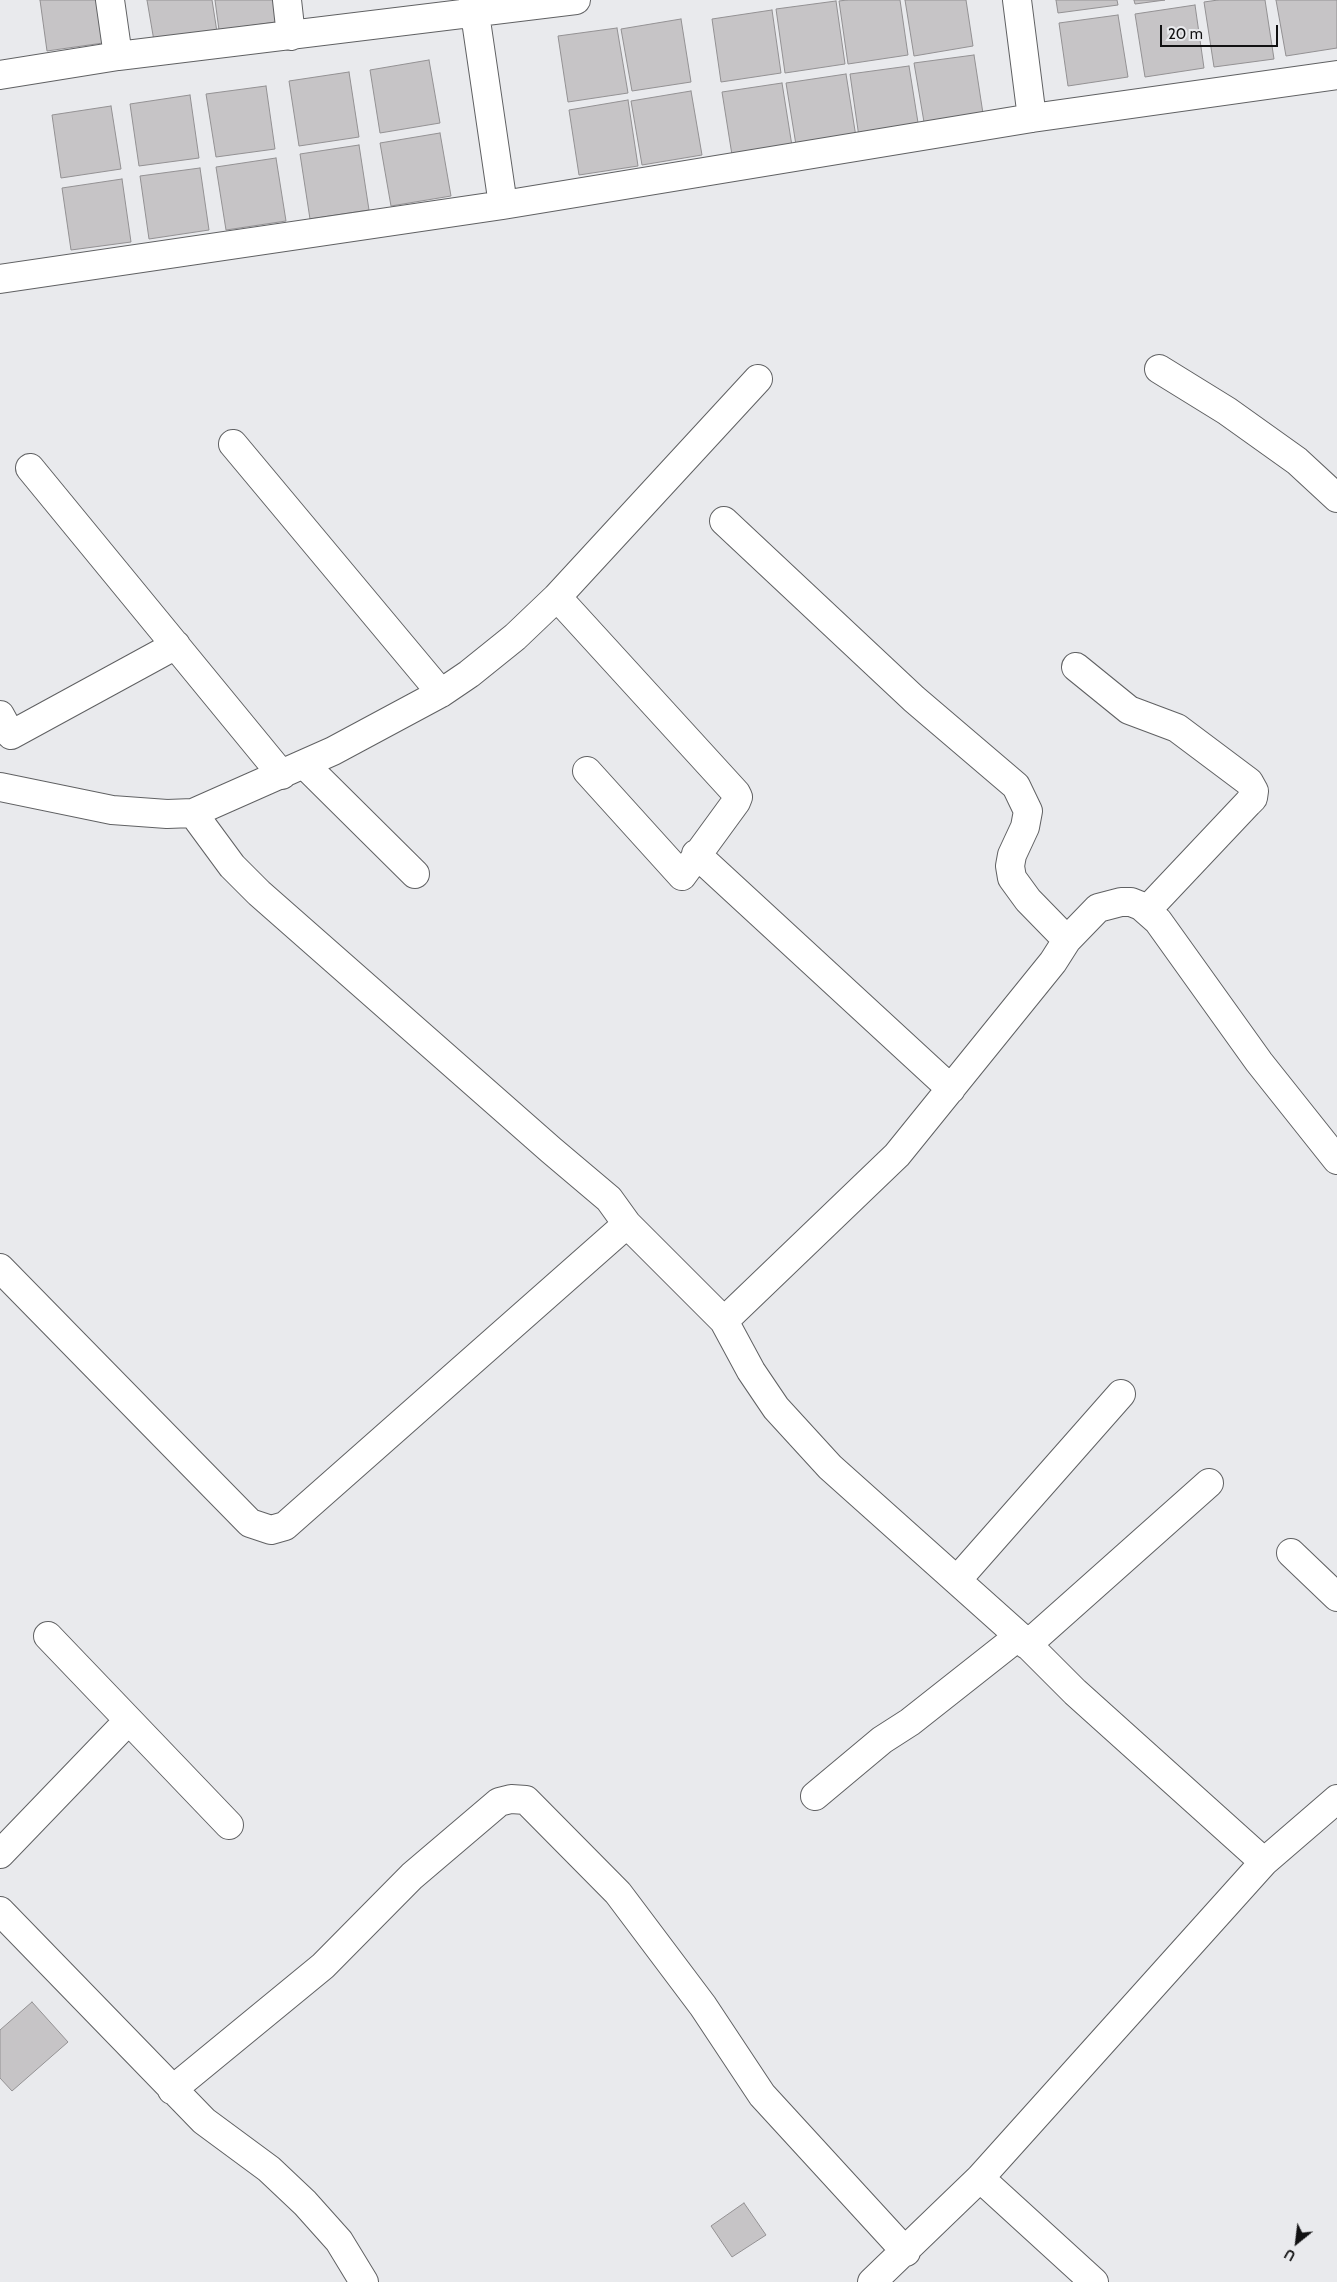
<!DOCTYPE html>
<style>
body{margin:0}
#map{position:relative;width:1337px;height:2282px;overflow:hidden;background:#e9eaed;font-family:Cabin,sans-serif}
canvas{display:block}
.north{position:absolute;left:1272px;top:2217px;width:50px;height:50px;-webkit-text-stroke:4px #e9eaed;paint-order:stroke;rotate:209deg;font-size:14px;font-weight:700;line-height:20px;text-align:center;color:#111112}
.north::after{content:'';display:block;margin:auto;width:18px;height:22px;background:#111112;clip-path:polygon(50% 0,100% 100%,50% 72%,0 100%)}
.scale{position:absolute;left:1160px;top:25px;width:118px;height:22px;box-sizing:border-box;border:2px solid #111112;border-top:0;padding-left:6px;font-size:15px;line-height:18px;white-space:nowrap;color:#111112;-webkit-text-stroke:4px #e9eaed;paint-order:stroke}
</style>
<div id="map">
<canvas width="1337" height="2282"></canvas>
<div class="north">U</div>
<div class="scale">20 m</div>
</div>
<script>
const c = document.querySelector('canvas').getContext('2d');
c.lineJoin = 'round';
function fillPath(path, color) {
  c.fillStyle = color;
  c.fill(path, 'evenodd');
}
function poly(rows) {
  const path = new Path2D();
  for (const r of rows) {
    path.moveTo(r[0], r[1]);
    for (let i = 2; i < r.length; i += 2) path.lineTo(r[i], r[i + 1]);
  }
  return path;
}
function strokePath(path, color, width, dash) {
  c.strokeStyle = color;
  c.lineWidth = width;
  c.lineCap = dash ? 'butt' : 'round';
  c.setLineDash(dash || []);
  c.stroke(path);
}
const building = poly([
 [40,0,104,0,110,42,47,51,40,0],
 [147,0,212,0,217,32,154,41,147,0],
 [215,0,280,0,283,21,219,30,215,0],
 [847,0,900,0,908,55,848,64,839,1,847,0],
 [905,0,966,0,973,46,914,56,905,0],
 [1056,0,1117,0,1118,5,1058,13,1056,0],
 [1134,0,1165,0,1135,4,1134,0],
 [1218,0,1265,0,1274,59,1214,67,1204,2,1218,0],
 [1276,0,1337,0,1337,48,1286,56,1276,0],
 [836,1,845,64,785,73,776,9,836,1],
 [1195,5,1204,68,1145,77,1135,14,1195,5],
 [772,10,781,73,721,82,712,19,772,10],
 [1118,15,1128,77,1068,86,1059,23,1118,15],
 [681,19,691,82,632,91,621,29,681,19],
 [617,28,628,93,568,102,558,36,617,28],
 [974,55,984,120,925,128,914,63,974,55],
 [429,60,440,123,380,133,370,70,429,60],
 [909,66,919,129,859,137,850,74,909,66],
 [349,72,359,137,299,146,289,81,349,72],
 [846,74,856,137,796,145,786,83,846,74],
 [782,83,792,146,732,155,722,92,782,83],
 [266,86,275,149,216,157,206,94,266,86],
 [691,91,702,155,642,165,631,101,691,91],
 [190,95,199,158,139,166,130,104,190,95],
 [628,100,638,166,579,175,569,110,628,100],
 [111,106,121,169,61,178,52,115,111,106],
 [440,133,451,196,391,206,380,143,440,133],
 [359,145,369,210,310,219,300,154,359,145],
 [276,158,286,221,226,230,216,167,276,158],
 [200,168,209,230,149,239,140,176,200,168],
 [122,179,131,242,71,250,62,188,122,179],
 [32,2002,68,2042,12,2091,0,2078,0,2030,32,2002],
 [744,2203,766,2235,732,2257,711,2226,744,2203]
]);
const minor = poly([
 [110,0,118,56],
 [287,0,291,36],
 [473,0,503,205],
 [1017,0,1032,118],
 [0,75,118,56,576,0],
 [0,279,503,205,1032,118,1337,75],
 [1159,369,1227,411,1297,461,1337,498],
 [233,444,441,693],
 [30,468,282,775],
 [724,521,914,699,1016,786,1028,811,1025,827,1012,855,1010,866,1012,878,1028,900,1067,940],
 [1076,667,1129,710,1177,728,1249,782,1254,791,1253,798,1248,803,1147,910],
 [0,715,11,735,176,645],
 [304,764,415,874],
 [587,771,682,876,736,802,738,797,736,793,557,597,758,379],
 [0,787,112,810,167,814,193,813,333,751,441,693,469,674,515,637,557,597],
 [193,813,232,866,259,893,551,1150,609,1199,627,1224,724,1321,751,1371,776,1408,830,1467,1019,1636,1075,1692,1264,1862],
 [696,854,951,1089],
 [0,1268,250,1523,271,1530,285,1526,627,1224],
 [724,1321,897,1155,1053,962,1067,940,1098,908,1121,902,1131,902,1141,906,1158,921,1259,1062,1337,1160],
 [1291,1553,1337,1597],
 [957,1580,1121,1394],
 [48,1636,229,1825],
 [1027,1645,1209,1483],
 [815,1796,882,1740,910,1722,1019,1636],
 [0,1854,128,1721],
 [0,1911,204,2121,269,2169,305,2203,339,2241,364,2282],
 [172,2090,323,1966,412,1876,499,1802,511,1799,526,1800,618,1893,703,2006,762,2095,906,2252],
 [980,2178,1094,2282],
 [872,2282,980,2178,1264,1862,1337,1799]
]);
fillPath(building, '#c6c4c6');
strokePath(building, '#939193', 1);
strokePath(minor, '#606163', 30);
strokePath(minor, '#fff', 28);
</script>
